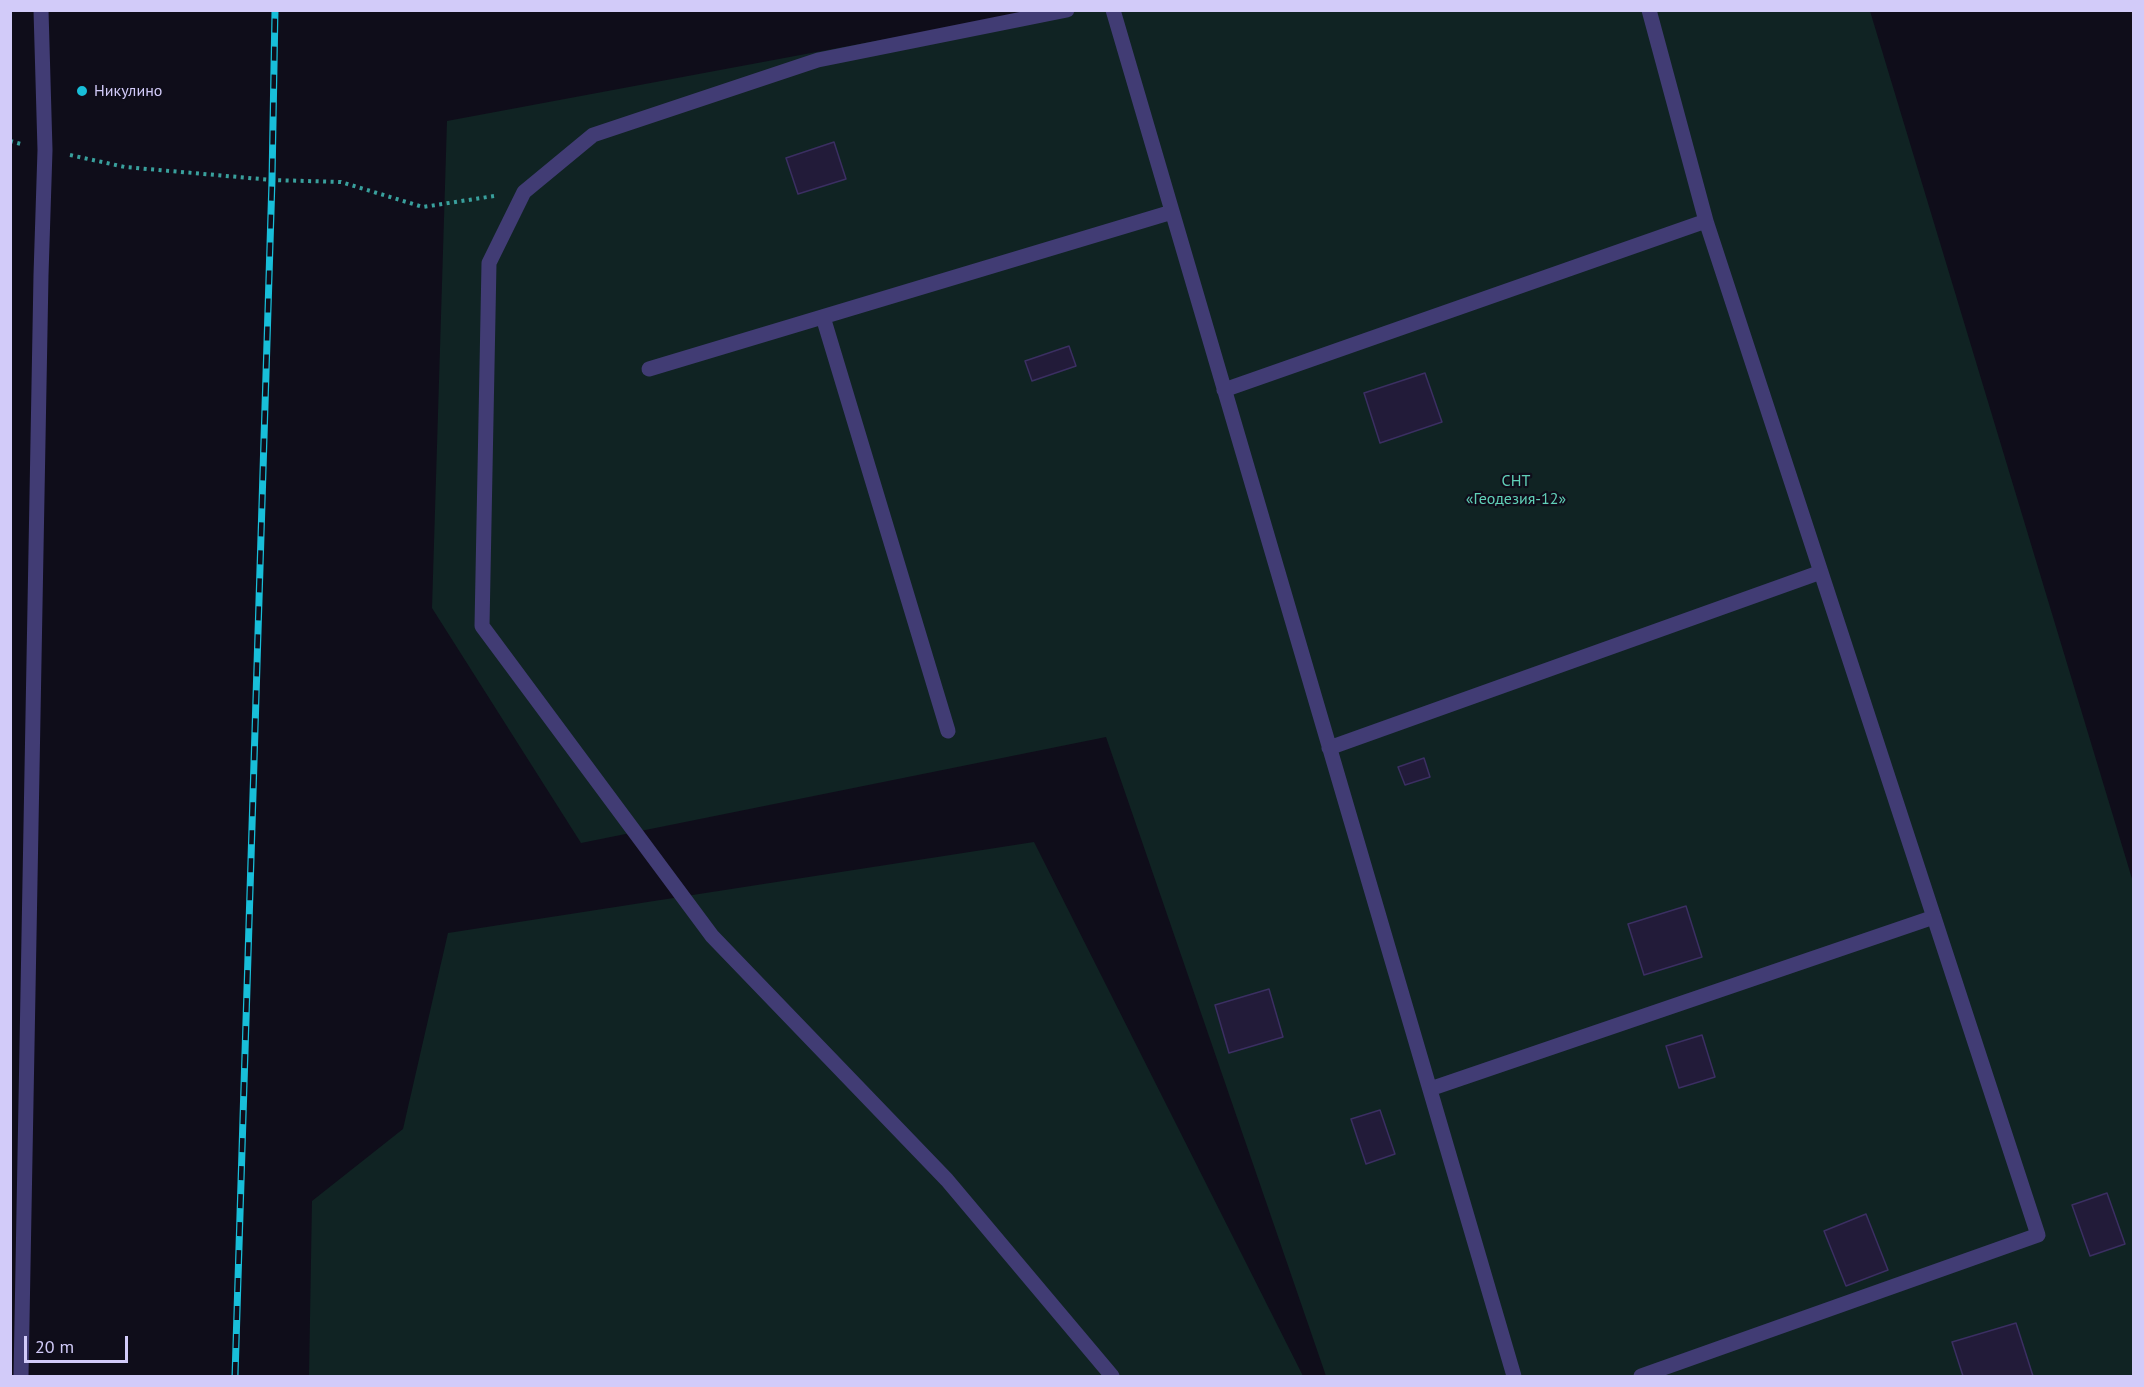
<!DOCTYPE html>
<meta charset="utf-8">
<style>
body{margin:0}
#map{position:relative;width:2144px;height:1387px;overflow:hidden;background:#0f0d1a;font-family:"PT Sans",sans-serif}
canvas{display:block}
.frame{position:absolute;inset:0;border:12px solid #d2cbf9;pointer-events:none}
.scale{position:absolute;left:24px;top:1336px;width:104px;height:27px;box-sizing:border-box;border:3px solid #d2cbf9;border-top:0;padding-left:8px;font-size:18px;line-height:21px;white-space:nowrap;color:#d2cbf9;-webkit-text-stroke:4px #0f0d1a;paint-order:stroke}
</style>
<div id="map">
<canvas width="2144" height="1387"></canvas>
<div class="frame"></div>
<div class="scale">20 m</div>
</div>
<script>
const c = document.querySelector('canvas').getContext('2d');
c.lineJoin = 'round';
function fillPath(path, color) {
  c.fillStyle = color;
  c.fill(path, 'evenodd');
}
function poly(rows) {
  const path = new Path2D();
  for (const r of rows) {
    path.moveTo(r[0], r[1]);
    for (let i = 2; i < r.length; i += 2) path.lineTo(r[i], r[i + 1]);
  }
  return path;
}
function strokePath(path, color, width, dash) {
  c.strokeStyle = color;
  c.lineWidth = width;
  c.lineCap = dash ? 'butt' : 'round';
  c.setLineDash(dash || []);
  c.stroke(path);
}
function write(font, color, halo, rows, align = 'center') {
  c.font = font + ' "PT Sans",sans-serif';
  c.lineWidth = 4.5;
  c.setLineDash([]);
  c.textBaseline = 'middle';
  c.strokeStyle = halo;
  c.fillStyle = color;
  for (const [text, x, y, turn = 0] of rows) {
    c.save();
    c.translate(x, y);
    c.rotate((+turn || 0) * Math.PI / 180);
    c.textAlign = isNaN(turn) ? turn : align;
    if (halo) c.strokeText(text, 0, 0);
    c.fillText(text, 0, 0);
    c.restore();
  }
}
const green = poly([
 [1036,11,1870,11,2133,882,2133,1376,1326,1376,1106,737,581,843,432,608,447,121],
 [1034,842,1303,1376,309,1376,312,1201,403,1129,448,933]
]);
const building = poly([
 [834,142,846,179,798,194,786,158,834,142],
 [1069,346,1076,366,1032,381,1025,361,1069,346],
 [1425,373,1442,422,1380,443,1364,393,1425,373],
 [1424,758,1430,777,1405,785,1398,767,1424,758],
 [1686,906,1702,957,1644,975,1628,924,1686,906],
 [1269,989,1283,1037,1229,1053,1215,1005,1269,989],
 [1702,1035,1715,1077,1679,1088,1666,1046,1702,1035],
 [1380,1110,1395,1154,1366,1164,1351,1119,1380,1110],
 [2107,1193,2125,1244,2090,1256,2072,1205,2107,1193],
 [1866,1214,1888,1270,1846,1286,1824,1231,1866,1214],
 [2016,1323,2033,1376,1963,1376,1952,1342,2016,1323]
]);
const path = poly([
 [10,141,21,144],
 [70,155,125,167,272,180,341,182,423,207,494,196]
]);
const minor = poly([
 [1067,10,818,60,593,135,524,192,489,263,482,626,712,936,947,1180,1112,1376],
 [1113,10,1514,1376],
 [1649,10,1706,221],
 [823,317,948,731],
 [649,369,1172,212],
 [1224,390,1706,221,2038,1235,1641,1376],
 [1329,748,1821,572],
 [1430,1089,1934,917],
 [21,1376,41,275,45,150,41,10]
]);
const rail = poly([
 [235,1376,272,180,275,10]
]);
const markers = [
 [82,91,6,"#18bed9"]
];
const poiNames = [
 ["Никулино",94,91]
];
const parkNames = [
 ["СНТ",1516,481],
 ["«Геодезия-12»",1516,499]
];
fillPath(green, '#102323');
fillPath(building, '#221b39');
strokePath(building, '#3b2f62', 1.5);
strokePath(path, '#39a09d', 4, [3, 4.5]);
strokePath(minor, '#413c74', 15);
strokePath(rail, '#18bed9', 7);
strokePath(rail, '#0f0d1a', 4.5, [14]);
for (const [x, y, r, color] of markers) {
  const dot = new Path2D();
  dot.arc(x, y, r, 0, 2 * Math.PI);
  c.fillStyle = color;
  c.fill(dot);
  strokePath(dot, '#0f0d1a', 2);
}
write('16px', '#d2cbf9', '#0f0d1a', poiNames, 'left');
write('16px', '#61d0b8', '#0f0d1a', parkNames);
</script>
